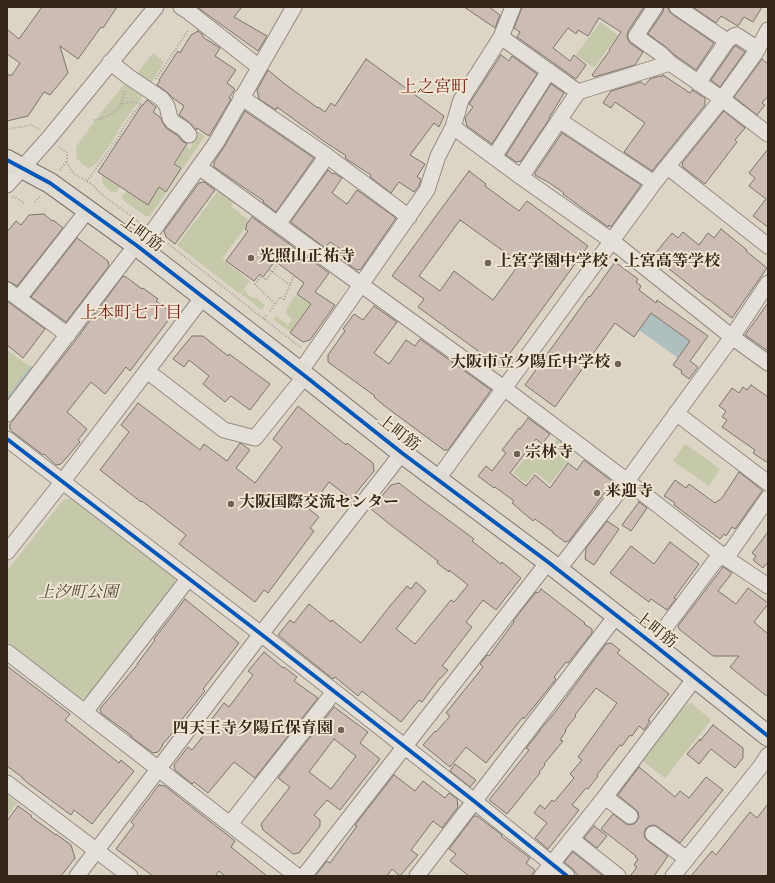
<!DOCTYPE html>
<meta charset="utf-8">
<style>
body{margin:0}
#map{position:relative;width:775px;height:883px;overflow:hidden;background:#dcd4c5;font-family:"IM FELL DW Pica",serif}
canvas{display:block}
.frame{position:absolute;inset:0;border:8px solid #362619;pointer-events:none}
</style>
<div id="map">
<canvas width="775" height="883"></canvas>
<div class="frame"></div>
</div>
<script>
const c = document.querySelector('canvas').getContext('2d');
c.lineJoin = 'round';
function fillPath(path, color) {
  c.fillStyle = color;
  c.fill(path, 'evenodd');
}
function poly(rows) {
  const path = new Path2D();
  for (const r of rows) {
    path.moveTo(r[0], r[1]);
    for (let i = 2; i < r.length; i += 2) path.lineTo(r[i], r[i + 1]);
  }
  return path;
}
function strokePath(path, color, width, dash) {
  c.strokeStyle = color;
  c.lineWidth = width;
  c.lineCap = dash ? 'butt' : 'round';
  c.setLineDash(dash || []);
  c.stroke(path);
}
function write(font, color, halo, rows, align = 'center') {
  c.font = font + ' "IM FELL DW Pica","Noto Serif JP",serif';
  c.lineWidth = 4;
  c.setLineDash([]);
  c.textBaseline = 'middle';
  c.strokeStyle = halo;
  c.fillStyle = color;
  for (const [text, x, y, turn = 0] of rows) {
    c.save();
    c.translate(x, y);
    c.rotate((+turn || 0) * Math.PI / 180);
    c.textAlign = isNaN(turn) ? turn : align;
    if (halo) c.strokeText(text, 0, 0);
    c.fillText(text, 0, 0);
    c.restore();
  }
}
const green = poly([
 [600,22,618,35,594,68,576,55],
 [153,53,164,62,149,87,135,76],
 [126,82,143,96,122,124,114,139,96,164,89,168,85,166,77,159,76,147,100,114],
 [178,119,205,136,171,186,170,186,181,168,175,164,186,147,190,149,193,142,193,140],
 [102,175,120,187,116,192,112,192,105,186,103,184],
 [159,188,166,193,150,216,145,216,123,200,122,197,126,191,148,205],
 [218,191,234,202,231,206,249,221,246,225,246,226,222,259,250,281,240,294,177,245],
 [245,289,247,294,250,296,258,299,265,305,262,310,241,294],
 [297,295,310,304,290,332,273,319,276,316,288,325,292,320,286,313,286,310,295,296],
 [7,350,32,368,7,400],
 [558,437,576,451,550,484,535,472,526,483,513,473,536,444,547,452],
 [685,444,720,469,709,486,673,461],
 [71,498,175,577,176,584,88,697,80,699,7,641,7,571,63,500],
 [691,703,711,720,665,778,641,760,686,705],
 [7,795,17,802,7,817]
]);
const water = poly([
 [651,313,690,341,678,358,639,330]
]);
const stream = poly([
 [7,400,31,368]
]);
const building = poly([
 [42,7,117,7,103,28,101,27,78,59,60,46,68,73,50,95,44,92,28,116,7,121,7,75,12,75,20,63,7,54,7,29,19,39,42,7],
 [197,7,242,7,234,17,267,36,258,51,197,7],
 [464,7,489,7,500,15,495,28,464,7],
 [522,7,644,7,628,31,627,36,628,40,630,43,643,52,635,65,594,77,592,75,610,50,609,50,621,32,599,18,588,36,578,30,576,34,568,28,553,48,570,61,574,55,586,65,576,79,517,37,520,32,514,28,521,10,522,7],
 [664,7,668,7,669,11,672,14,714,43,696,70,676,56,666,47,648,34,663,12,664,7],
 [693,7,762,7,753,22,744,17,738,26,721,16,716,23,693,7],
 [198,31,202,34,204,38,220,48,215,56,236,70,227,83,235,89,229,98,231,99,230,101,209,136,197,128,196,130,189,122,179,115,184,106,173,98,167,92,157,85,160,80,159,80,178,51,180,53,191,35,198,31],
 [736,46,745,52,720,87,711,80,734,47,736,46],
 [501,55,509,61,512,56,537,74,492,144,467,126,465,118,473,107,469,104,501,55],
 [366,59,444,116,439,127,434,123,410,155,425,164,417,177,421,179,419,186,414,192,399,182,391,193,370,177,371,175,345,158,346,156,345,155,325,142,277,107,276,110,259,99,257,90,268,70,286,85,318,108,318,107,325,112,331,103,335,106,366,59],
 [762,59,768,64,768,96,762,103,765,105,757,115,734,97,762,59],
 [663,75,690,93,692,90,705,98,705,105,652,171,624,152,645,123,615,102,611,108,603,103,611,91,641,82,645,85,650,79,660,76,662,77,663,75],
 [551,84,564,93,549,118,550,118,521,161,516,162,506,155,551,84],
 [147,100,156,107,153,112,160,117,163,123,166,128,178,136,182,141,187,144,174,164,181,168,166,192,159,187,148,205,98,172,142,105,143,105,147,100],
 [245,111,314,158,276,212,263,202,264,201,214,167,214,162,224,147,245,111],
 [724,111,745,128,735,140,737,142,705,184,683,167,682,163,724,111],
 [562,133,641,185,611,227,609,225,608,227,563,194,564,193,548,182,535,175,535,173,562,133],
 [768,149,768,227,753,216,766,199,749,186,755,178,749,173,768,149],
 [328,170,333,174,334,173,342,178,332,193,347,204,357,190,396,218,361,269,357,270,342,260,347,253,330,242,325,248,292,223,291,221,328,170],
 [469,171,486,184,485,186,519,211,527,201,588,246,500,367,418,307,424,299,392,276,469,171],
 [460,220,520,263,493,300,454,271,440,291,419,276,460,220],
 [204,182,215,190,175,244,166,237,164,231,199,183,204,182],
 [44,214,52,221,53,220,63,228,17,286,12,283,7,281,7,232,16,221,21,225,29,215,44,214],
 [252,217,329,273,315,292,335,305,310,340,303,342,290,333,311,304,297,294,304,283,275,261,263,277,260,274,254,281,226,261,248,231,245,229,247,226,246,225,252,217],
 [721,229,747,250,746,251,767,268,732,318,708,299,708,300,653,256,672,233,678,238,683,232,699,245,708,233,714,238,721,229],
 [77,238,108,261,109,266,66,322,31,297,77,238],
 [615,262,638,279,636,282,641,286,639,290,656,303,657,300,708,336,690,361,698,367,689,379,681,373,682,371,673,365,690,341,651,313,634,337,615,323,555,407,525,385,589,296,590,297,615,262],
 [123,276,126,277,142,289,143,288,158,299,156,301,173,314,130,371,126,367,105,394,91,382,67,412,87,429,78,440,80,442,61,464,56,465,44,454,43,455,14,433,10,429,10,424,75,341,123,276],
 [7,301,45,329,23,358,7,345,7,301],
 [768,303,768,351,745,335,768,303],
 [374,306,397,322,374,353,389,364,406,340,415,346,420,339,491,390,448,450,444,450,386,407,374,397,375,396,328,362,328,355,345,331,343,329,354,314,363,320,374,306],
 [192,336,203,336,228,356,229,354,270,384,250,410,231,396,225,402,203,384,209,376,189,360,184,367,173,359,192,336],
 [751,385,768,397,768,463,753,453,755,450,722,427,727,420,722,417,726,411,719,406,732,388,739,393,743,387,747,390,751,385],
 [138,403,200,450,204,444,227,461,240,443,242,444,250,450,236,468,255,483,282,447,273,439,298,406,346,445,347,443,373,463,374,471,351,499,329,482,309,509,319,517,310,528,314,531,268,593,264,590,255,602,179,544,186,535,142,501,141,502,100,470,129,432,121,425,138,403],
 [528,418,550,434,542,444,536,439,510,473,526,486,535,475,550,488,568,463,577,470,584,460,613,482,569,541,565,542,553,533,553,532,535,519,533,521,512,503,514,501,495,487,494,488,478,476,486,466,492,471,506,453,502,450,519,428,520,429,528,418],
 [739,472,762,490,762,491,735,529,732,527,726,536,724,534,720,539,674,505,675,503,664,496,675,480,686,488,689,484,715,503,722,498,739,472],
 [399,483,417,497,474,539,472,541,501,564,502,562,521,578,496,610,483,600,466,622,472,627,442,666,448,670,441,678,440,678,422,702,419,700,401,722,362,691,358,696,335,677,333,679,278,635,290,620,294,623,309,604,331,622,332,620,361,643,390,606,407,586,411,589,416,582,426,591,396,629,415,644,451,600,454,602,468,585,449,570,449,572,437,563,438,561,392,526,371,509,391,485,399,483],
 [639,502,647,508,631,531,622,525,639,502],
 [607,521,619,529,594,565,585,559,586,548,607,521],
 [768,532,768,562,763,568,753,560,756,556,752,553,768,532],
 [670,542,699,564,674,598,676,599,667,610,651,599,649,602,610,573,631,546,654,564,670,542],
 [723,567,732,573,718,591,736,604,748,588,768,603,768,604,754,622,768,634,768,697,730,667,739,656,713,656,679,629,678,626,723,567],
 [541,589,585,623,584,624,592,629,592,633,568,663,566,662,554,677,556,679,524,719,523,717,486,763,466,747,450,767,423,745,435,731,436,732,450,716,446,713,483,667,480,664,487,655,489,656,514,622,513,621,536,592,538,593,541,589],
 [185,599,239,643,203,689,205,691,174,729,175,730,162,745,163,745,158,752,153,753,131,737,132,736,101,713,100,709,138,664,137,664,155,640,154,639,185,599],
 [611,643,620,650,617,653,669,694,648,720,650,721,644,730,639,726,632,736,630,735,622,746,620,745,597,775,598,776,588,789,586,788,572,805,579,810,548,849,535,838,547,823,534,813,540,805,545,809,552,800,554,802,574,778,570,774,582,760,578,757,617,703,596,688,575,715,576,716,565,730,566,731,560,740,563,741,544,764,545,765,539,772,540,773,507,814,489,800,529,750,526,748,540,731,539,731,553,715,606,644,611,643],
 [264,652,283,668,284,667,297,677,294,681,318,698,255,778,234,762,208,793,194,782,192,784,175,770,174,765,188,747,192,750,204,735,201,733,224,703,229,707,253,675,248,671,264,652],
 [7,666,70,714,65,720,119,763,121,760,134,771,92,824,74,810,71,815,29,784,22,778,22,777,7,766,7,666],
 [334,707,368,732,360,743,380,759,340,810,327,800,314,815,320,820,320,826,299,853,293,854,263,830,261,824,290,787,278,778,334,707],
 [334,739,356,756,331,789,309,772,334,739],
 [713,725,743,748,743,758,735,768,711,749,699,764,687,754,700,739,700,741,713,725],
 [455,764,476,780,470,787,450,771,455,764],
 [639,767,675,797,680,791,689,798,706,777,723,790,680,843,658,827,654,825,649,826,646,828,644,833,645,838,648,841,668,856,654,876,630,876,637,867,634,865,638,859,635,857,636,856,601,829,613,814,625,823,628,825,634,824,637,821,639,817,638,812,635,809,618,795,639,767],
 [394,775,415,791,423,781,445,798,449,793,457,799,458,807,442,828,433,821,411,850,418,855,400,876,392,869,387,876,315,876,327,861,330,863,357,826,355,825,394,775],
 [159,785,165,786,235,841,231,847,267,876,225,876,219,871,215,876,153,876,116,849,134,825,131,822,159,785],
 [768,804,768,876,691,876,712,851,716,855,750,812,757,818,768,804],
 [18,806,32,816,31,817,56,835,56,834,71,845,75,858,61,876,7,876,7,821,18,806],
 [474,816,477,816,502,835,501,836,530,858,526,863,535,870,531,876,469,876,450,861,456,854,449,849,474,816],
 [594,826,607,836,597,848,584,838,594,826],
 [573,852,603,876,579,876,576,873,573,869,565,863,565,861,573,852]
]);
const path = poly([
 [156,79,189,29],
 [121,104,131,102,141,104],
 [94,120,100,119,110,115,118,109,121,104,125,90],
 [7,130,8,129,32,125,39,130],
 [59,147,67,153,67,161,68,165,74,174,92,184,101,194,142,224],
 [60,170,67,161],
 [87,181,118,138,123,128,142,102],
 [13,196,24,203],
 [35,202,40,196],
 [163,240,300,347,301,347],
 [270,270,290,285],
 [272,271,266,280,261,276,255,284,275,304],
 [273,272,278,263,278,255],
 [270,311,280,297,284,299,294,276],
 [264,319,267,314]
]);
const minor = poly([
 [181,7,189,12,259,67],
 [655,7,636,36,661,54,670,63],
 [677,7,727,41],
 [501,37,578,92,670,63,722,99,768,134],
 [110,62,129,77,162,99,167,106,170,118,173,122,184,129,189,135],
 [698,83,727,41,734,36,736,35,758,49],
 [241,97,327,156,409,217],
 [559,120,654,183],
 [453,127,521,177,612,241,732,337,768,363],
 [494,157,549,71],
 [199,167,505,389,627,481,723,556,768,586],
 [668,167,768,246],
 [521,177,578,92],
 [7,185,49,138,156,7],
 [278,224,327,156],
 [140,249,216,143,294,7],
 [7,290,68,335],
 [19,298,87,211],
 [147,371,224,430,255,438,305,376],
 [300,372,427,190,438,156,453,127,461,100,501,37,513,7],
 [676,413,768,483],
 [7,414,136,245],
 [7,439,261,634,474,801,567,876],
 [437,480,654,183,722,99,756,52,768,30],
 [7,552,63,481,203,297],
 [558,570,627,481,732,337,768,283],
 [653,644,715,561,731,551,768,498],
 [7,652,297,876],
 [85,712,188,579],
 [7,783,130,876],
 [605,797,630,816],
 [230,824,334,692],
 [653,834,687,859],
 [571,839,618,876],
 [77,876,261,634,402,453],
 [304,876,548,562],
 [417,876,616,616],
 [542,876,605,797,695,678],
 [673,876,761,766,768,755]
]);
const major = poly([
 [7,160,50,183,136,245,305,376,402,453,548,562,653,644,768,736]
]);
const cycleway = poly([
 [7,160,50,183,136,245,305,376,402,453,548,562,653,644,768,736],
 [7,439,261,634,474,801,567,876]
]);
const markers = [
 [251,258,4,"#706355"],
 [488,263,4,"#706355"],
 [618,364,4,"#706355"],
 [517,454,4,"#706355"],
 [597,493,4,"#706355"],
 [231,504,4,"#706355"],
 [341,730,4,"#706355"]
];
const streetNames = [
 ["上町筋",141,235,36],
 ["上町筋",398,434,38],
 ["上町筋",655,631,38]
];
const poiNames = [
 ["光照山正祐寺",259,258],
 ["上宮学園中学校・上宮高等学校",496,263],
 ["大阪市立夕陽丘中学校",610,364,"right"],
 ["宗林寺",525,454],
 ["来迎寺",605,493],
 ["大阪国際交流センター",239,504],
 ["四天王寺夕陽丘保育園",333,730,"right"]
];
const parkNames = [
 ["上汐町公園",78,594]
];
const neighbourhoodNames = [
 ["上之宮町",434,88],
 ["上本町七丁目",131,314]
];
fillPath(green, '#c5c8a9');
fillPath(water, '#afbfbf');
strokePath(stream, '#afbfbf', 3.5);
fillPath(building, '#ccbcb3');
strokePath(building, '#7c756b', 1);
strokePath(minor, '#938c82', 17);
strokePath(major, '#7c756b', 22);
strokePath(path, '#a6a19a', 2, [1, 2]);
strokePath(minor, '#e4e0d9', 15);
strokePath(major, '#dfdbd2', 20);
strokePath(cycleway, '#0057b8', 4);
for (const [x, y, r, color] of markers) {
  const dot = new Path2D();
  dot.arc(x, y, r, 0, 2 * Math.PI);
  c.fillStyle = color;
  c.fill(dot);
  strokePath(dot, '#efe5d3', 1.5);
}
write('16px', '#362619', '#efe5d3', streetNames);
write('bold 16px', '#362619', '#efe5d3', poiNames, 'left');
write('italic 16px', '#554c37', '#efe5d3', parkNames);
write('17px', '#7a1f14', '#efe5d3', neighbourhoodNames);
</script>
